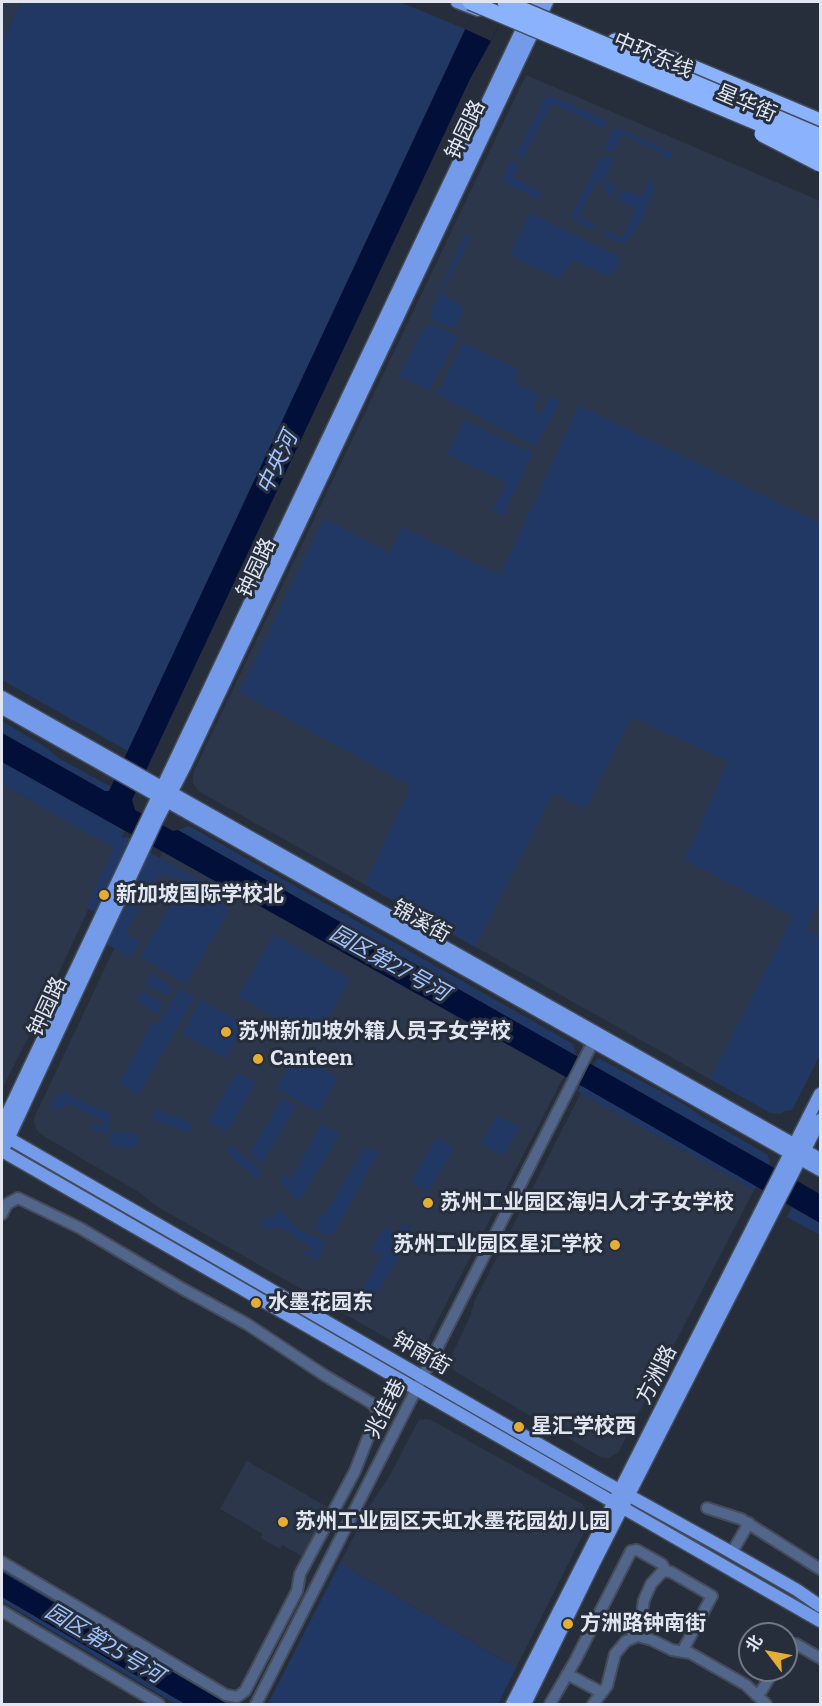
<!DOCTYPE html>
<meta charset="utf-8">
<style>
body{margin:0}
#map{position:relative;width:822px;height:1706px;overflow:hidden;background:#262e3c;font-family:Bitter,"Noto Sans SC",serif}
canvas{display:block}
.frame{position:absolute;inset:0;border:3px solid #e1e6f0;pointer-events:none}
.north{position:absolute;left:738px;top:1622px;width:60px;height:60px;box-sizing:border-box;background:#262e3c;border:2px solid #717884;border-radius:50%;rotate:302deg;font-size:16px;font-weight:700;line-height:24px;text-align:center;color:#e1e6f0}
.north::after{content:'';display:block;margin:auto;width:21px;height:27px;background:#e4ae35;clip-path:polygon(50% 0,100% 100%,50% 72%,0 100%)}
</style>
<div id="map">
<canvas width="822" height="1706"></canvas>
<div class="frame"></div>
<div class="north">北</div>
</div>
<script>
const c = document.querySelector('canvas').getContext('2d');
c.lineJoin = 'round';
function fillPath(path, color) {
  c.fillStyle = color;
  c.fill(path, 'evenodd');
}
function poly(rows) {
  const path = new Path2D();
  for (const r of rows) {
    path.moveTo(r[0], r[1]);
    for (let i = 2; i < r.length; i += 2) path.lineTo(r[i], r[i + 1]);
  }
  return path;
}
function strokePath(path, color, width, dash) {
  c.strokeStyle = color;
  c.lineWidth = width;
  c.lineCap = dash ? 'butt' : 'round';
  c.setLineDash(dash || []);
  c.stroke(path);
}
function write(font, color, halo, rows, align = 'center') {
  c.font = font + ' Bitter,"Noto Sans SC",serif';
  c.lineWidth = 6;
  c.setLineDash([]);
  c.textBaseline = 'middle';
  c.strokeStyle = halo;
  c.fillStyle = color;
  for (const [text, x, y, turn = 0] of rows) {
    c.save();
    c.translate(x, y);
    c.rotate((+turn || 0) * Math.PI / 180);
    c.textAlign = isNaN(turn) ? turn : align;
    if (halo) c.strokeText(text, 0, 0);
    c.fillText(text, 0, 0);
    c.restore();
  }
}
const built = poly([
 [2,2,21,2,2,43],
 [526,75,820,201,820,1049,789,1109,780,1114,771,1113,710,1079,200,792,193,784,194,771],
 [2,784,116,849,38,1018,2,1089],
 [163,852,564,1076,426,1343,422,1347,416,1350,406,1349,158,1207,137,1191,42,1135,36,1129,34,1122,35,1116,122,932],
 [581,1093,754,1190,618,1453,608,1458,602,1458,456,1372,450,1365,450,1359,469,1319,475,1300],
 [425,1419,431,1420,582,1504,588,1514,589,1520,587,1526,516,1668,340,1563,369,1507,389,1477,416,1425,419,1420],
 [247,1461,331,1509,305,1558,282,1545,280,1549,261,1538,263,1534,220,1509]
]);
const green = poly([
 [21,2,400,2,465,29,128,751,2,680,2,43],
 [552,96,607,121,604,128,557,105,550,106,523,158,516,155,544,99],
 [619,128,674,154,671,158,664,161,663,154,622,134,613,152,606,151,605,146,613,130],
 [601,157,611,158,613,162,604,179,616,187,612,197,604,191,606,186,596,181,579,216,597,226,593,230,573,220,571,216],
 [509,161,519,163,513,177,542,193,541,197,535,197,505,183,504,177],
 [652,180,654,191,637,228,626,243,618,242,603,235,606,230,622,238,636,209,617,199,622,189,641,197,648,182],
 [530,213,617,255,619,260,618,266,612,274,606,275,575,261,566,267,560,279,510,255],
 [465,233,471,237,441,294,465,307,454,329,432,319,431,312],
 [432,324,458,336,429,390,399,376,423,329],
 [463,342,519,370,514,382,539,395,533,409,541,413,549,398,559,399,559,404,538,443,533,445,437,394],
 [579,405,820,523,820,899,806,929,820,937,820,1055,792,1110,771,1113,710,1079,793,916,685,860,728,761,632,717,585,809,553,793,475,947,365,884,411,786,239,692,324,518,390,553,402,527,500,575],
 [464,420,533,453,503,516,492,511,506,482,447,454],
 [2,721,45,747,60,759,111,787,109,791,105,791,2,733],
 [2,762,125,831,121,838,128,837,132,841,96,912,86,908,114,848,2,784],
 [189,826,573,1044,576,1056,178,830],
 [143,849,237,900,232,907,182,879,159,874,125,933,140,942,131,958,101,941],
 [184,882,230,909,186,984,140,957],
 [274,934,350,979,314,1041,238,996],
 [151,974,173,987,167,996,146,984],
 [180,988,195,997,138,1095,119,1083,153,1022,157,1025],
 [142,991,163,1003,157,1013,136,1001],
 [201,1000,245,1024,226,1058,182,1034],
 [296,1054,338,1078,319,1112,276,1088],
 [598,1058,684,1104,702,1117,768,1155,770,1163,769,1165,593,1065],
 [237,1072,256,1083,227,1132,208,1121],
 [581,1085,756,1186,754,1190,577,1091],
 [64,1092,87,1104,107,1111,113,1117,110,1117,109,1133,98,1132,88,1126,102,1125,103,1120,69,1104,54,1111,51,1106,57,1095],
 [282,1098,296,1106,262,1163,250,1153],
 [155,1109,193,1123,189,1133,152,1119],
 [498,1115,520,1127,502,1156,481,1143],
 [321,1124,340,1134,299,1202,280,1181,283,1175,291,1179],
 [117,1131,139,1134,136,1148,117,1147,109,1143,110,1135],
 [437,1138,454,1148,428,1192,411,1181],
 [232,1145,262,1172,257,1179,226,1152],
 [363,1149,379,1151,334,1233,326,1235,314,1229,323,1213,325,1214],
 [792,1207,820,1223,820,1235,787,1217],
 [278,1208,300,1231,322,1239,325,1245,318,1259,311,1258,301,1253,314,1250,285,1230,280,1228,260,1228,260,1225,267,1217,269,1219,277,1213,274,1209],
 [402,1223,414,1230,368,1308,355,1301,382,1256,372,1249,385,1227,396,1233],
 [340,1563,516,1668,498,1704,268,1704],
 [2,1565,237,1704,227,1704,2,1572],
 [2,1597,185,1704,176,1704,2,1601]
]);
const water = poly([
 [478,2,510,2,491,41,470,79,132,800,135,810,173,831,178,830,820,1194,820,1223,573,1081,2,762,2,733,105,791,109,791],
 [2,1572,227,1704,185,1704,2,1597]
]);
const pier = poly([
 [478,2,510,2,491,41,465,29]
]);
const minor = poly([
 [2,1214,7,1204,18,1198,80,1228,183,1289,247,1324,324,1375,373,1404,378,1412,355,1471,300,1574,297,1591,245,1691,237,1697,226,1695,2,1562],
 [707,1508,741,1519,820,1569],
 [732,1552,749,1523],
 [2,1611,159,1704],
 [600,1613,630,1629,633,1632,633,1637],
 [638,1636,644,1600,651,1584,663,1571,671,1572,712,1596,683,1650],
 [786,1648,791,1644,796,1644,820,1658],
 [567,1674,597,1690,601,1694],
 [756,1695,762,1690,774,1670],
 [256,1704,596,1036],
 [550,1704,575,1661,631,1551,637,1550,662,1564,666,1571],
 [593,1704,607,1686,615,1654,626,1641,638,1636,652,1640,672,1650,690,1653,746,1685,766,1704]
]);
const major = poly([
 [457,2,478,10],
 [2,697,820,1159],
 [2,708,820,1170],
 [2,1125,535,2],
 [3,1135,601,1480,722,1547,797,1590,820,1606],
 [2,1151,820,1621],
 [2,1152,157,820,185,766,547,2],
 [512,1704,820,1094],
 [525,1704,594,1563,820,1120]
]);
const highway = poly([
 [615,41,675,60,820,121]
]);
const highwayBridge = poly([
 [470,2,820,149],
 [505,2,820,136],
 [762,134,820,164]
]);
const markers = [
 [104,895,6,"#e4ae35"],
 [226,1032,6,"#e4ae35"],
 [258,1059,6,"#e4ae35"],
 [428,1203,6,"#e4ae35"],
 [615,1245,6,"#e4ae35"],
 [256,1303,6,"#e4ae35"],
 [519,1427,6,"#e4ae35"],
 [283,1522,6,"#e4ae35"],
 [568,1624,6,"#e4ae35"]
];
const streetNames = [
 ["中环东线",653,56,23],
 ["星华街",746,104,23],
 ["钟园路",466,130,-64],
 ["钟园路",257,568,-65],
 ["锦溪街",421,922,29],
 ["钟园路",48,1007,-65],
 ["钟南街",421,1354,30],
 ["方洲路",657,1375,-63],
 ["兆佳巷",386,1409,-63]
];
const poiNames = [
 ["新加坡国际学校北",116,895],
 ["苏州新加坡外籍人员子女学校",238,1032],
 ["Canteen",270,1059],
 ["苏州工业园区海归人才子女学校",440,1203],
 ["苏州工业园区星汇学校",603,1245,"right"],
 ["水墨花园东",268,1303],
 ["星汇学校西",531,1427],
 ["苏州工业园区天虹水墨花园幼儿园",295,1522],
 ["方洲路钟南街",580,1624]
];
const waterNames = [
 ["中央河",278,463,-65],
 ["园区第27号河",389,964,29],
 ["园区第25号河",104,1644,31]
];
fillPath(built, '#2d374c');
fillPath(green, '#223864');
fillPath(water, '#010f39');
fillPath(pier, '#262e3c');
strokePath(minor, '#444b59', 14);
strokePath(major, '#444b59', 15);
strokePath(highway, '#444b59', 18);
strokePath(minor, '#52658b', 10);
strokePath(major, '#749be9', 12);
strokePath(highway, '#8bb2fc', 15);
strokePath(highwayBridge, '#444b59', 18, []);
strokePath(highwayBridge, '#8bb2fc', 15);
for (const [x, y, r, color] of markers) {
  const dot = new Path2D();
  dot.arc(x, y, r, 0, 2 * Math.PI);
  c.fillStyle = color;
  c.fill(dot);
  strokePath(dot, '#262e3c', 2);
}
write('21px', '#e1e6f0', '#262e3c', streetNames);
write('bold 21px', '#e1e6f0', '#262e3c', poiNames, 'left');
write('italic 22px', '#a2c2fe', '#262e3c', waterNames);
</script>
